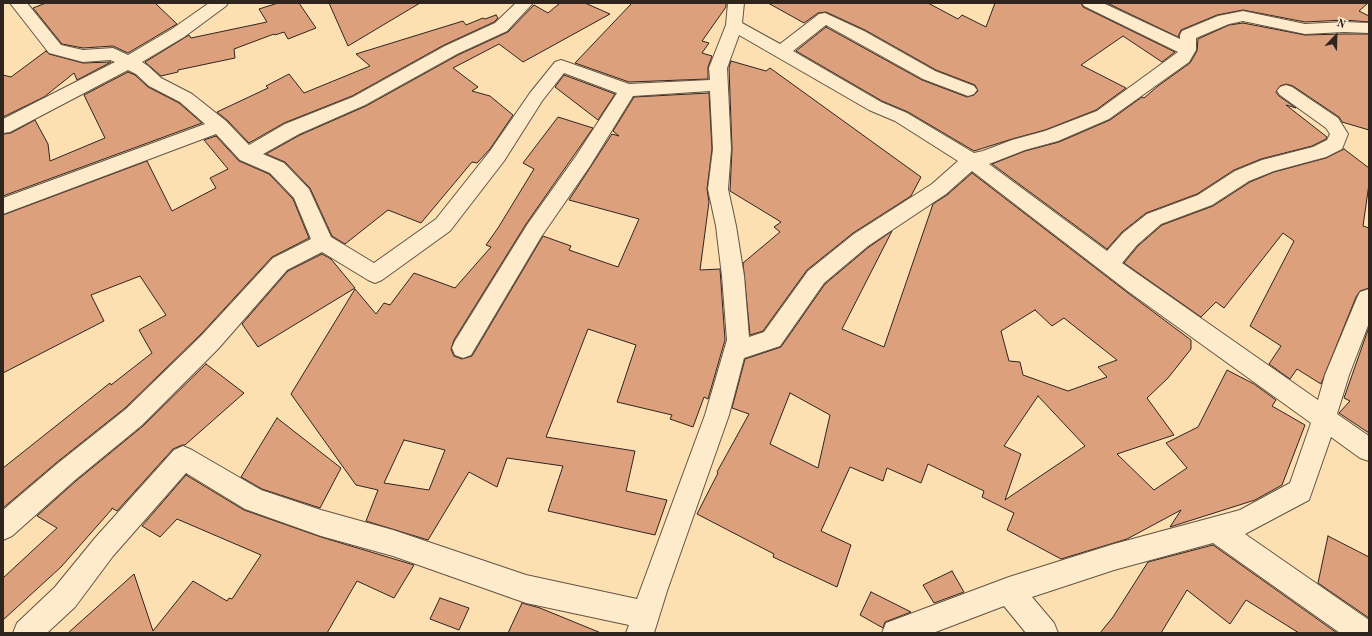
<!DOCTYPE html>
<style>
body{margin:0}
#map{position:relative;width:1372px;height:636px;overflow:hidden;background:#fde0b1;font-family:"Old Standard TT",serif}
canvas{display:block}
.frame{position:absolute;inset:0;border:4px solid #30241f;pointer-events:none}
.north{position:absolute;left:1316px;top:16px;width:40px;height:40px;-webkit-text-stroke:3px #feebcc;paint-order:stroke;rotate:23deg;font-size:11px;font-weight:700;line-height:16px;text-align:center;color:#30241f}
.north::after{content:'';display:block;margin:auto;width:14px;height:18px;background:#30241f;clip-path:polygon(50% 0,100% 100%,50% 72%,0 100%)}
</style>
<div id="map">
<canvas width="1372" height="636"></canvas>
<div class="frame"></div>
<div class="north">N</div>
</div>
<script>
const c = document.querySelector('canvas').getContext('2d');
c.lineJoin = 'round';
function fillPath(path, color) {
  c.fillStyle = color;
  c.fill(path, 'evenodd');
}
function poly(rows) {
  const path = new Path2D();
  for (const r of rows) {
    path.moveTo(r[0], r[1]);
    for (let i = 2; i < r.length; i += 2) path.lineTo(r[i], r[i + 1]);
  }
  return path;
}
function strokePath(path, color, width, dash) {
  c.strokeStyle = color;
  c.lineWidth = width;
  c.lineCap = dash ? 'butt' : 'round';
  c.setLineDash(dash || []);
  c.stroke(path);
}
const building = poly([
 [46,3,155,3,177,24,128,53,113,46,83,48,62,44,33,8,46,3],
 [278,3,299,3,316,28,288,39,284,32,275,35,274,34,234,49,235,58,178,70,178,72,161,76,145,62,189,35,191,38,267,22,259,9,278,3],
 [329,3,420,3,348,46,329,3],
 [560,3,585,3,610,14,523,62,499,44,453,68,478,87,472,91,490,96,513,115,490,149,477,163,472,162,421,223,388,210,345,244,332,236,310,188,285,162,266,154,300,135,366,106,458,55,508,32,534,5,548,13,560,3],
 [632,3,726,3,726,7,702,41,709,43,702,53,712,56,708,67,708,79,629,82,575,63,632,3],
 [768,3,928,3,958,19,962,15,986,27,995,3,1081,3,1083,7,1175,52,1162,62,1123,36,1081,65,1126,88,1096,110,1045,130,1012,139,974,151,908,112,882,101,796,51,826,27,922,80,967,97,974,95,978,91,975,85,936,70,865,30,826,12,818,13,804,23,768,3],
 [1107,3,1368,3,1359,11,1369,16,1369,22,1344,20,1305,22,1243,10,1217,15,1181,30,1178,37,1107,3],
 [496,15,498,18,494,22,444,45,352,96,284,123,249,143,227,120,217,112,268,88,266,86,289,74,304,93,370,66,356,54,463,21,466,25,483,18,485,19,496,15],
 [1243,23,1305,35,1344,34,1369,34,1369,130,1342,122,1339,117,1293,86,1286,84,1280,86,1276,92,1279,96,1296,108,1286,105,1327,137,1326,139,1312,146,1261,159,1234,170,1197,194,1146,213,1122,232,1107,249,992,164,1025,151,1059,142,1110,120,1142,97,1144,98,1158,86,1190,63,1197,51,1198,39,1229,25,1243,23],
 [46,51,49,54,83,63,111,62,77,80,74,73,44,97,3,117,3,75,11,77,46,51],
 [731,61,766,71,770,68,921,177,911,196,853,233,807,270,763,331,750,335,743,263,780,232,774,227,781,222,730,191,732,149,729,68,731,61],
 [128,72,135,75,148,87,179,103,202,123,3,196,3,134,11,133,35,120,48,144,50,161,105,138,84,95,128,72],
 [564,75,615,94,598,120,555,87,564,75],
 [709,93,712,149,707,189,709,202,700,270,720,269,725,340,708,399,704,397,693,427,670,419,672,415,617,402,636,345,588,329,546,437,635,451,626,491,667,500,655,535,548,511,563,466,507,458,497,487,469,472,428,540,366,521,378,490,356,485,291,394,355,289,376,314,384,303,390,305,414,273,455,288,491,247,486,245,498,228,534,169,523,163,558,117,593,128,526,224,454,340,451,349,454,356,462,359,472,356,543,236,571,246,569,250,618,267,639,219,569,200,612,134,619,136,613,131,634,97,709,93],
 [404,440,445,450,429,490,384,483,404,440],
 [216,136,239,161,269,174,293,199,309,238,272,257,201,334,125,408,56,463,3,508,3,468,110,383,111,385,152,353,139,330,166,315,140,276,91,295,104,321,3,373,3,215,147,161,172,211,216,188,210,178,228,169,204,140,216,136],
 [1344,149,1369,168,1369,184,1363,226,1369,228,1369,288,1360,291,1356,297,1321,384,1297,369,1290,379,1269,364,1281,346,1250,326,1294,241,1283,233,1224,308,1216,302,1201,317,1124,263,1138,246,1162,225,1213,206,1250,182,1274,172,1326,158,1344,149],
 [972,173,1128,293,1191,340,1191,349,1168,378,1147,398,1174,435,1117,454,1154,490,1187,468,1166,443,1198,427,1227,370,1254,384,1276,400,1272,406,1305,425,1282,485,1255,500,1170,527,1181,510,1127,539,1061,559,1007,530,1014,513,982,497,984,491,928,464,921,483,887,468,883,481,850,467,821,531,851,545,837,587,773,557,774,554,697,514,718,473,717,472,749,414,732,408,745,359,781,347,825,284,869,247,892,231,842,329,884,347,933,204,947,195,972,173],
 [1035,310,1052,326,1064,318,1117,360,1098,367,1107,377,1068,391,1023,375,1020,362,1009,361,1001,331,1035,310],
 [790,393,830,415,818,468,770,444,790,393],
 [1038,396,1085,446,1005,500,1021,454,1004,446,1038,396],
 [322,254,331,259,355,288,258,347,242,324,288,271,322,254],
 [1369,327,1369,433,1339,413,1350,401,1344,398,1369,327],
 [206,364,244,393,185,445,182,445,173,449,117,511,112,508,112,509,61,567,3,620,3,578,57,528,37,516,76,481,143,426,206,364],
 [277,418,341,468,320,508,262,489,241,477,277,418],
 [186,475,244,510,321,537,414,565,394,598,357,581,327,633,68,633,134,574,153,631,193,581,227,601,229,598,232,599,261,555,177,519,160,537,142,526,186,475],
 [1328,536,1369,557,1369,618,1318,583,1328,536],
 [1213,545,1261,579,1337,633,1299,633,1246,600,1230,624,1187,590,1161,633,1100,633,1113,617,1148,562,1213,545],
 [952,571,964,592,934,603,923,585,952,571],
 [871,592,911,612,885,622,883,628,860,615,871,592],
 [440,598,469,608,459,630,430,619,440,598],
 [522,603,540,608,601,633,508,633,522,603]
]);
const minor = poly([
 [10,3,27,3,61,45,83,50,113,48,128,55,172,29,209,3,228,3,226,6,184,37,142,62,148,66,161,78,192,94,226,121,249,145,285,124,353,97,445,46,495,23,516,3,533,3,507,31,457,54,365,105,299,134,263,154,284,163,309,189,331,237,374,263,436,219,490,151,530,93,555,62,561,60,567,62,629,84,710,80,709,68,726,25,728,3,744,3,742,23,780,44,819,14,825,13,864,31,935,71,974,86,977,90,974,94,968,96,923,79,826,25,793,51,881,102,907,113,974,153,983,151,1012,140,1045,131,1097,111,1178,52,1084,6,1082,3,1103,3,1180,39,1180,35,1182,31,1218,16,1243,11,1305,24,1344,22,1369,23,1369,33,1344,32,1305,34,1243,21,1229,24,1196,38,1196,50,1189,62,1109,119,1058,141,1025,150,989,164,1107,251,1123,233,1147,214,1198,195,1235,171,1262,160,1313,147,1327,140,1330,134,1326,128,1280,95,1277,91,1280,87,1286,85,1292,87,1338,118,1348,134,1342,149,1326,157,1274,171,1249,181,1212,205,1161,224,1137,245,1122,263,1318,400,1325,375,1357,298,1360,292,1369,289,1369,323,1349,375,1337,414,1369,436,1369,461,1360,458,1331,437,1309,500,1245,534,1369,620,1369,633,1340,633,1213,543,1114,570,1032,597,1054,623,1058,633,1026,633,1004,606,933,633,882,633,886,623,1009,577,1114,544,1240,510,1290,483,1311,423,1129,292,972,171,946,194,868,246,824,283,780,346,744,358,729,415,667,591,654,633,626,633,629,625,526,603,393,556,321,536,245,509,186,473,113,556,75,607,47,633,13,633,17,623,55,587,95,538,174,450,183,446,192,450,261,490,321,510,393,530,526,575,637,599,705,415,727,340,722,276,716,226,708,189,713,149,710,91,633,96,590,166,541,237,471,355,463,358,455,355,452,348,455,341,527,225,576,156,617,93,564,73,542,101,504,161,450,231,382,280,375,283,368,280,322,252,287,270,218,349,142,425,75,480,12,536,3,540,3,510,57,464,126,409,202,335,273,258,311,239,294,198,270,173,240,160,216,134,3,214,3,198,205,124,180,102,149,86,136,74,128,70,10,132,3,133,3,119,115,62,110,60,83,62,49,53,10,3],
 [739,35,869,110,895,121,958,161,932,184,854,234,808,271,764,332,749,337,744,276,736,226,728,189,731,149,727,68,739,35]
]);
fillPath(building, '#dca07d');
strokePath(building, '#30241f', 1);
strokePath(minor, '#635344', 2);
fillPath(minor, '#feebcc');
</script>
